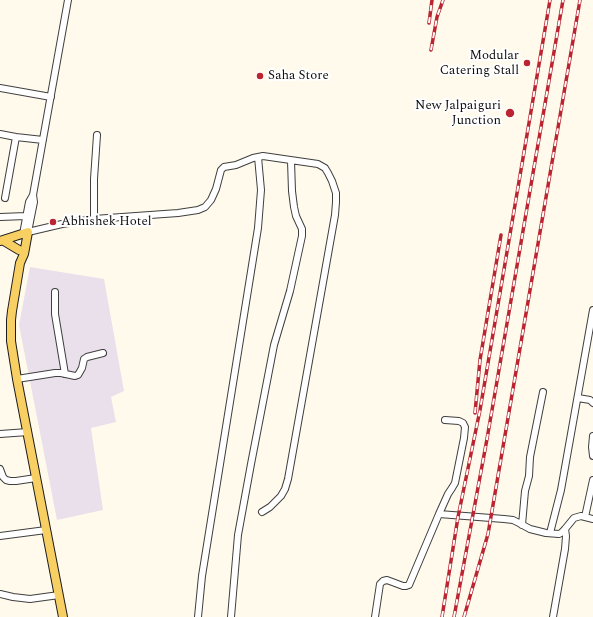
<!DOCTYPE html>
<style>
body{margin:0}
canvas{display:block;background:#fffaeb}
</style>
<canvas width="593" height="617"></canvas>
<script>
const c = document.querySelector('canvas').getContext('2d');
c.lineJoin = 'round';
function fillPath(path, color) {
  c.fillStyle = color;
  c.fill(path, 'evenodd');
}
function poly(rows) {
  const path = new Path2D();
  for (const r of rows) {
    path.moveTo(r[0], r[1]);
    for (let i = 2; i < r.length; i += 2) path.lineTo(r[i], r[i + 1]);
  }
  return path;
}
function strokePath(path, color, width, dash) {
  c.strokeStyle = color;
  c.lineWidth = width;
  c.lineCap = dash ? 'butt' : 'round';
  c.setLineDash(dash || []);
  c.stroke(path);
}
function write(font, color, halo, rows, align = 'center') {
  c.font = font + ' Spectral,serif';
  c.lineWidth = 4;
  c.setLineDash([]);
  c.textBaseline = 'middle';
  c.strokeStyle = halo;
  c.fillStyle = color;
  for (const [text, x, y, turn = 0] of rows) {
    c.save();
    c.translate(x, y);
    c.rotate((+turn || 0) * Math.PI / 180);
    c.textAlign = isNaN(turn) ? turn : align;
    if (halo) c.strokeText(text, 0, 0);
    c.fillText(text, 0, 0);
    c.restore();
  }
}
const industrial = poly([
 [30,267,104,279,124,391,111,397,116,422,91,428,103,510,57,520,19,325]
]);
const minor = poly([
 [68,0,33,195,34,202,28,232,62,224,94,219,178,213,198,210,205,207,211,200,216,189,221,170,224,167,236,165,253,158,263,156,318,164,325,168,328,173,332,181,336,193,336,202,335,215,288,479,285,489,281,496,270,507,262,512],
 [0,88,51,97],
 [0,134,16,137,43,140],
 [5,198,16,137],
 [0,217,26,216],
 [94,219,94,179,97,135],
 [23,234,29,202,33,195],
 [55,292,55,314,65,374],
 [17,379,55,373,61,373,75,376,78,375,82,368,84,359,87,357,103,353],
 [578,398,590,400,593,403],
 [0,434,28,432],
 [593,436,592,447,593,456],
 [0,469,3,477,6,480,10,481,16,481,36,478],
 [439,514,448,494,452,488,455,483,464,438,465,427,463,423,459,421,445,420],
 [585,517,593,480],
 [522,525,525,491,529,476,530,457,543,392],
 [550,533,561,490,593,310],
 [0,536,46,530],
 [0,594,13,597,30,599,59,595],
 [198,617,202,576,258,228,261,190,258,157],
 [231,617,238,535,251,464,274,345,290,291,302,236,302,229,296,216,294,207,292,191,291,161],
 [375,617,380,584,383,581,387,580,403,586,406,586,409,585,439,514,504,519,513,520,519,523,530,529,546,533,559,534,561,533,565,529,574,518,581,516,593,519],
 [553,617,565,549,566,536,565,529]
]);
const major = poly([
 [0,241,28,232,24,254,20,263,12,311,11,320,11,341,17,379,63,617],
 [4,241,19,250]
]);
const rail = poly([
 [429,23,432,0],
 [431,50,437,17,443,0],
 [475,413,480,360,501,235],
 [442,617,458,517,480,410,550,0],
 [454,617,487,439,563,0],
 [464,617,488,534,580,0]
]);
const markers = [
 [527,63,4,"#bb2531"],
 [260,76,4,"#bb2531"],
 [510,113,5,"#bb2531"],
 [53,222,4,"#bb2531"]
];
const poiNames = [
 ["Modular",519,56],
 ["Catering Stall",519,71],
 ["Saha Store",268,76,"left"],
 ["New Jalpaiguri",501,106],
 ["Junction",501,121],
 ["Abhishek Hotel",61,222,"left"]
];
fillPath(industrial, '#eae0eb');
strokePath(minor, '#3f3f3f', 8);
strokePath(major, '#1d1d1d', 10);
strokePath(minor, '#fff', 6);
strokePath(major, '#f8cf62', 8);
strokePath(rail, '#bb2531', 3.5);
strokePath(rail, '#fff', 2, [6]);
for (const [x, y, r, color] of markers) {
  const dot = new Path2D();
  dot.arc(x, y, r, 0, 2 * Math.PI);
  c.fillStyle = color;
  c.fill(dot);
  strokePath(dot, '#fff', 1.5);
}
write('13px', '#0c0c0c', '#fff', poiNames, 'right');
</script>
